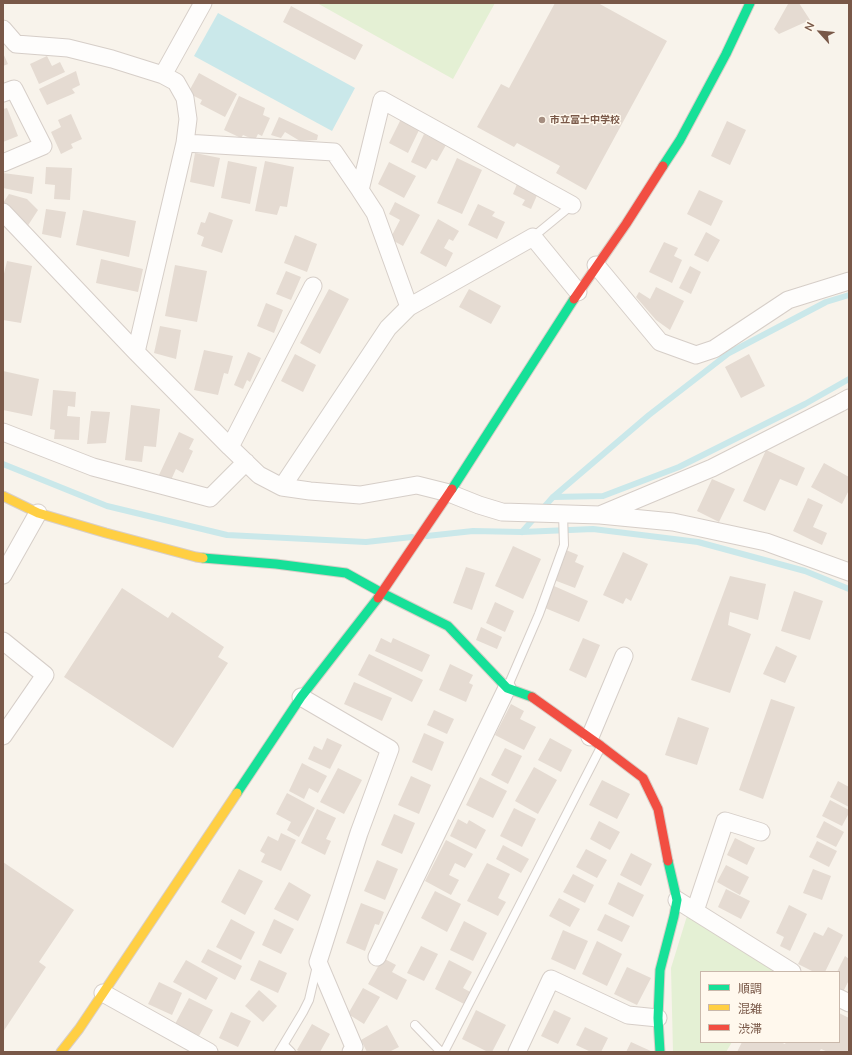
<!DOCTYPE html>
<meta charset="utf-8">
<style>
body{margin:0}
#map{position:relative;width:852px;height:1055px;overflow:hidden;background:#f8f3eb;font-family:Mulish,"Noto Sans JP",sans-serif}
canvas{display:block}
.frame{position:absolute;inset:0;border:4px solid #795848;pointer-events:none}
.legend{position:absolute;left:700px;top:971px;width:140px;height:72px;box-sizing:border-box;background:#fff8ed;border:1px solid #c9b8ab;margin:0;padding:5px 7px;list-style:none;font-size:12px;color:#795848}
.legend li{display:flex;align-items:center;gap:8px;height:20px}
.legend b{width:20px;border:1px solid #c9b8ab}
.north{position:absolute;left:800px;top:12px;width:40px;height:40px;-webkit-text-stroke:3px #fff8ed;paint-order:stroke;rotate:297deg;font-size:11px;font-weight:700;line-height:16px;text-align:center;color:#795848}
.north::after{content:'';display:block;margin:auto;width:14px;height:18px;background:#795848;clip-path:polygon(50% 0,100% 100%,50% 72%,0 100%)}
</style>
<div id="map">
<canvas width="852" height="1055"></canvas>
<div class="frame"></div>
<ul class="legend">
<li><b style="height:5px;background:#16e098"></b>順調</li>
<li><b style="height:5px;background:#ffcf43"></b>混雑</li>
<li><b style="height:5px;background:#f24e42"></b>渋滞</li>
</ul>
<div class="north">N</div>
</div>
<script>
const c = document.querySelector('canvas').getContext('2d');
c.lineJoin = 'round';
function fillPath(path, color) {
  c.fillStyle = color;
  c.fill(path, 'evenodd');
}
function poly(rows) {
  const path = new Path2D();
  for (const r of rows) {
    path.moveTo(r[0], r[1]);
    for (let i = 2; i < r.length; i += 2) path.lineTo(r[i], r[i + 1]);
  }
  return path;
}
function strokePath(path, color, width, dash) {
  c.strokeStyle = color;
  c.lineWidth = width;
  c.lineCap = dash ? 'butt' : 'round';
  c.setLineDash(dash || []);
  c.stroke(path);
}
function write(font, color, halo, rows, align = 'center') {
  c.font = font + ' Mulish,"Noto Sans JP",sans-serif';
  c.lineWidth = 3;
  c.setLineDash([]);
  c.textBaseline = 'middle';
  c.strokeStyle = halo;
  c.fillStyle = color;
  for (const [text, x, y, turn = 0] of rows) {
    c.save();
    c.translate(x, y);
    c.rotate((+turn || 0) * Math.PI / 180);
    c.textAlign = isNaN(turn) ? turn : align;
    if (halo) c.strokeText(text, 0, 0);
    c.fillText(text, 0, 0);
    c.restore();
  }
}
const green = poly([
 [317,3,495,3,453,79],
 [687,916,773,970,772,972,701,972,701,1042,732,1042,726,1052,673,1052,671,968]
]);
const water = poly([
 [218,13,355,88,332,131,194,56]
]);
const stream = poly([
 [3,464,107,506,227,535,366,542,412,537],
 [553,497,603,496,679,467,805,404,849,379],
 [522,532,553,497,649,415,729,353,826,302,849,295],
 [427,536,473,531,522,532,593,529,698,542,805,571,849,589]
]);
const building = poly([
 [555,3,598,3,667,41,586,190,556,173,560,166,517,143,514,147,477,127,501,84,509,88],
 [790,3,799,3,810,20,779,34,774,29,788,4],
 [291,6,363,45,355,60,283,22],
 [3,53,8,64,3,66],
 [47,56,52,66,60,62,65,72,39,84,30,64],
 [76,71,80,85,72,89,75,93,47,105,39,89],
 [199,73,237,94,225,117,200,104,202,100,188,93],
 [239,96,265,108,263,115,270,118,262,136,258,134,255,140,243,135,241,138,224,130],
 [7,108,18,136,3,142,3,109],
 [71,114,82,139,71,144,73,148,61,154,51,132,61,127,58,120],
 [279,117,318,135,317,140,300,141,285,132,281,138,271,135],
 [401,119,420,128,408,153,389,143],
 [727,121,746,130,730,165,711,156],
 [424,134,446,145,437,161,432,159,426,169,411,162],
 [195,153,220,158,214,187,190,182],
 [457,158,482,170,462,214,437,203],
 [228,161,257,167,250,204,221,198],
 [265,161,294,167,287,207,280,206,277,215,255,211],
 [389,162,416,176,404,198,378,184],
 [46,167,72,168,70,200,54,199,55,185,45,184],
 [3,173,34,177,32,194,3,188],
 [517,184,538,193,531,209,522,205,525,200,513,194],
 [699,190,723,201,711,226,687,214],
 [9,194,27,199,38,210,27,227,3,203],
 [395,202,420,215,403,246,390,239,400,220,389,214],
 [478,204,495,212,492,216,505,222,497,239,468,225],
 [46,209,66,212,61,238,42,234],
 [83,210,136,221,129,257,76,245],
 [209,212,233,220,222,253,201,246,204,237,197,234,201,222,205,223],
 [438,219,459,231,453,241,449,239,444,248,453,253,446,267,420,253],
 [706,232,720,240,708,262,694,255],
 [295,235,317,244,307,272,284,263],
 [664,242,678,248,674,256,682,260,672,283,649,272],
 [101,259,143,269,138,292,96,283],
 [7,261,32,266,21,323,3,320,3,278],
 [175,265,207,271,197,322,165,316],
 [690,266,701,272,691,294,679,288],
 [286,271,301,277,291,300,276,294],
 [656,287,684,301,670,330,656,320,636,297,639,292,650,299],
 [329,289,349,299,320,354,300,343],
 [469,289,501,306,491,324,459,307],
 [266,303,283,310,274,333,257,326],
 [160,326,181,330,176,359,154,353],
 [204,350,233,356,228,374,224,373,218,395,194,390],
 [248,352,261,358,250,382,247,380,243,389,234,385],
 [295,354,316,365,303,392,281,381],
 [749,354,765,386,741,398,725,367],
 [3,371,39,379,32,416,3,410],
 [53,390,76,392,75,407,68,406,67,416,80,417,79,440,54,439,55,430,50,429],
 [131,405,160,409,156,447,144,446,142,462,125,460],
 [91,411,110,412,106,443,87,444],
 [179,432,194,439,189,449,193,451,183,473,176,469,171,480,159,475],
 [766,450,805,468,797,486,780,479,765,511,743,501],
 [824,463,849,477,849,490,842,504,811,487],
 [712,479,735,489,719,522,697,511],
 [808,498,823,505,813,527,827,533,822,545,793,531],
 [513,546,541,559,523,599,495,586],
 [566,550,578,555,575,562,584,566,575,588,554,580],
 [623,552,648,564,631,601,626,598,623,604,603,595],
 [466,567,485,573,472,610,453,603],
 [730,576,766,584,758,620,730,612,728,625,751,634,730,693,691,680],
 [554,586,588,601,579,622,545,608],
 [122,588,168,618,172,612,224,647,218,657,228,663,173,748,64,677],
 [794,591,823,601,810,640,781,631],
 [495,602,514,611,505,632,486,623],
 [481,627,502,637,497,649,476,640],
 [381,638,391,643,393,638,430,655,422,672,375,651],
 [583,638,600,645,586,678,569,670],
 [776,646,797,656,785,683,763,674],
 [369,654,423,680,412,702,358,675],
 [450,664,473,675,469,683,473,685,466,702,439,690],
 [354,682,392,698,382,721,344,704],
 [771,699,795,707,763,799,739,790],
 [511,704,524,711,520,719,536,727,524,750,495,735],
 [434,710,454,719,447,734,427,725],
 [678,717,709,728,697,765,665,755],
 [424,733,444,742,432,771,412,762],
 [327,738,342,745,330,769,308,759,314,746,322,750],
 [550,738,572,750,561,772,538,760],
 [505,748,522,756,508,784,491,775],
 [302,763,327,776,318,793,309,788,304,799,289,791],
 [534,767,557,780,538,814,515,801],
 [338,768,362,780,344,814,320,802],
 [411,776,431,785,419,814,398,805],
 [480,777,507,791,493,818,466,805],
 [602,780,630,794,617,819,589,805],
 [838,781,849,787,849,807,830,797],
 [287,793,315,808,299,837,287,830,291,822,276,814],
 [830,800,849,810,849,813,842,826,822,816],
 [514,808,536,819,522,847,500,836],
 [317,809,336,818,326,839,331,841,325,855,301,843],
 [394,814,415,823,402,854,381,845],
 [458,819,467,824,469,820,486,830,476,849,450,836],
 [599,821,620,832,610,850,590,839],
 [824,821,844,832,836,847,816,837],
 [281,833,296,840,281,871,261,862,265,854,260,851,268,836,278,841],
 [735,838,755,848,747,865,727,855],
 [446,840,473,854,465,868,455,863,449,875,459,880,451,895,425,881],
 [817,841,837,851,829,867,809,857],
 [503,845,529,859,521,873,496,859],
 [586,849,607,860,597,878,576,867],
 [631,853,652,864,641,886,620,875],
 [377,860,398,869,385,900,364,891],
 [3,862,74,910,39,962,46,967,3,1032],
 [487,863,510,874,498,898,506,902,498,916,467,901],
 [726,865,749,877,740,895,717,882],
 [239,869,263,881,245,915,221,902],
 [813,869,831,876,822,900,803,893],
 [573,874,594,885,585,903,563,892],
 [289,882,311,895,298,921,274,909],
 [618,882,644,895,633,917,608,904],
 [726,889,750,901,741,919,718,907],
 [435,891,461,904,447,932,421,918],
 [559,898,580,909,570,927,549,916],
 [361,903,384,912,379,925,375,924,365,951,346,943],
 [789,905,807,914,790,951,780,946,784,937,776,933],
 [605,914,630,926,622,942,597,930],
 [231,919,255,932,241,960,216,947],
 [274,919,294,929,281,954,262,945],
 [464,921,487,933,473,961,450,950],
 [828,927,843,935,825,972,814,972,798,964,814,932,823,936],
 [563,930,588,941,575,970,551,959],
 [597,941,622,954,607,986,582,974],
 [421,946,438,954,424,981,407,973],
 [208,949,242,966,235,980,201,962],
 [845,956,849,959,849,980,842,994,839,992,839,972,837,972],
 [383,958,396,965,392,972,407,980,397,1000,368,984],
 [186,960,218,978,206,1000,173,982],
 [259,960,287,973,278,993,250,980],
 [449,960,472,972,463,988,472,993,466,1005,435,989],
 [627,967,651,978,637,1005,614,994],
 [159,982,182,993,172,1015,148,1004],
 [363,988,380,997,364,1024,348,1014],
 [259,990,277,1006,263,1022,245,1006],
 [189,998,213,1010,199,1036,175,1024],
 [476,1010,506,1025,492,1052,488,1052,462,1039],
 [554,1010,571,1018,558,1044,541,1036],
 [231,1012,251,1021,238,1047,219,1038],
 [839,1013,849,1018,849,1052,828,1052,821,1049,819,1052,737,1052,742,1042,780,1042,785,1044,786,1042,839,1042],
 [312,1024,330,1034,320,1052,300,1052,297,1050],
 [387,1025,399,1047,389,1052,367,1052,361,1040],
 [585,1027,608,1038,601,1052,591,1052,576,1045],
 [631,1042,653,1052,626,1052]
]);
const lane = poly([
 [533,237,572,205],
 [508,686,539,614,564,545,563,514],
 [415,1025,441,1052],
 [284,1045,291,1052],
 [279,1052,303,1012,309,1000,317,966],
 [444,1052,601,747]
]);
const street = poly([
 [3,29,16,44,68,48,112,59,163,75,176,82,185,98,188,119,185,143,136,352],
 [163,75,203,3],
 [3,93,14,89,43,146,3,163],
 [185,143,334,152,360,190,375,213,409,307],
 [360,190,382,100,572,205],
 [3,212,136,352,230,447,259,475,282,487,310,491,360,495,417,485,449,493,479,505,502,512,600,515,673,522,766,542,849,572],
 [596,265,660,342,696,355,714,349,788,300,849,281],
 [3,432,93,467,210,498,246,462],
 [230,447,313,286],
 [282,487,388,328,409,307,533,237,578,292],
 [602,514,712,468,840,403,849,398],
 [3,575,38,513],
 [3,641,45,675,3,736],
 [301,697,390,749,359,833,318,962,354,1047,351,1052],
 [590,737,624,656],
 [677,900,792,972],
 [695,911,725,821,761,832],
 [377,957,507,688],
 [103,993,209,1052],
 [839,998,849,1003],
 [517,1052,551,979,628,1015,658,1018]
]);
const fast = poly([
 [663,166,680,140,726,54,750,3],
 [452,489,574,299],
 [203,558,276,564,346,573,382,593,448,626,507,688,532,697],
 [237,793,301,697,378,598],
 [660,1052,658,1018,660,970,674,916,677,900,668,861]
]);
const slow = poly([
 [3,496,38,513,106,533,196,557,203,558],
 [61,1052,79,1029,237,793]
]);
const jam = poly([
 [574,299,626,224,663,166],
 [378,598,452,489],
 [532,697,601,746,643,778,658,809,668,861]
]);
const markers = [
 [542,120,4,"#a58e81"]
];
const poiNames = [
 ["市立富士中学校",550,120]
];
fillPath(green, '#e4f0d4');
fillPath(water, '#cae8ea');
strokePath(stream, '#cae8ea', 6);
fillPath(building, '#e5dbd2');
strokePath(lane, '#d6cec8', 10);
strokePath(street, '#d6cec8', 19);
strokePath(fast, '#d8cec7', 11);
strokePath(slow, '#d8cec7', 11);
strokePath(jam, '#d8cec7', 11);
strokePath(lane, '#fefdfc', 8);
strokePath(street, '#fefdfc', 17);
strokePath(fast, '#16e098', 9);
strokePath(slow, '#ffcf43', 9);
strokePath(jam, '#f24e42', 9);
for (const [x, y, r, color] of markers) {
  const dot = new Path2D();
  dot.arc(x, y, r, 0, 2 * Math.PI);
  c.fillStyle = color;
  c.fill(dot);
  strokePath(dot, '#fff8ed', 1.5);
}
write('bold 10px', '#795848', '#fff8ed', poiNames, 'left');
</script>
